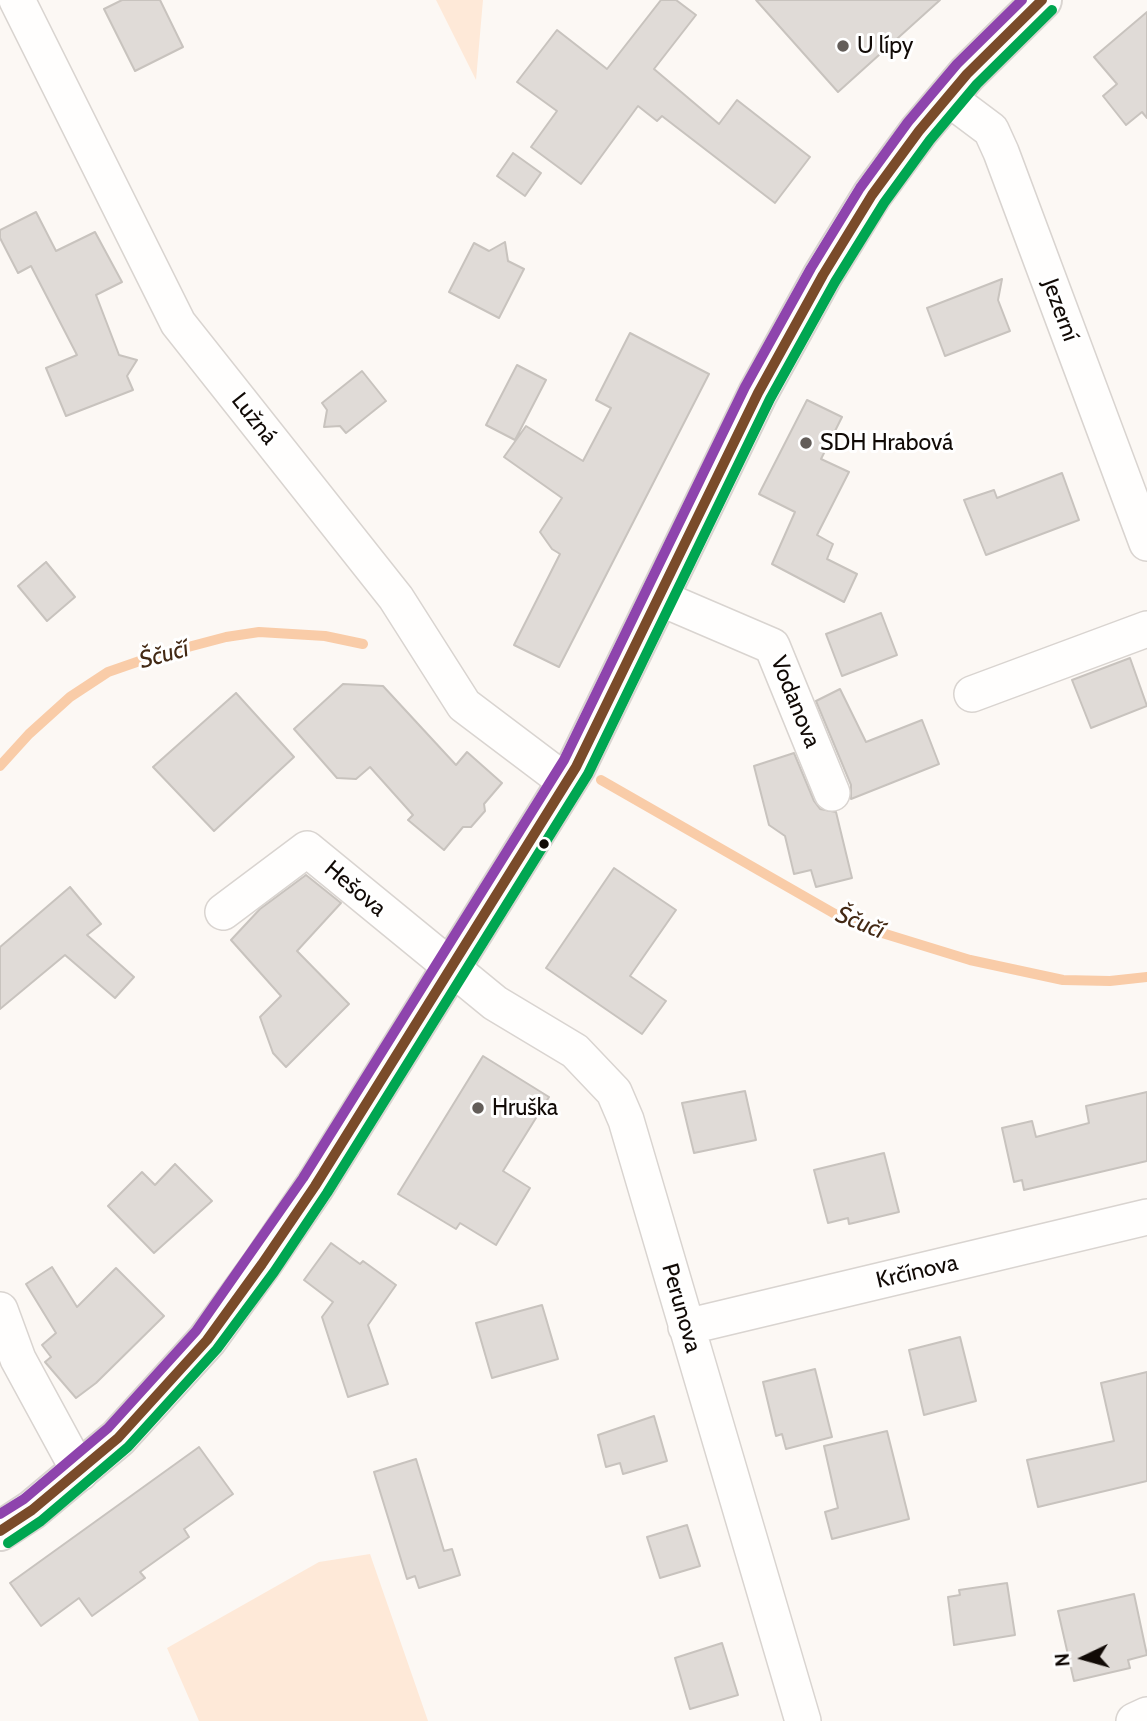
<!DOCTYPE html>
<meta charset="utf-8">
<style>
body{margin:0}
#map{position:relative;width:1147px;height:1721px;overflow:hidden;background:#fcf8f4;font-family:Cabin,sans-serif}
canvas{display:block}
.north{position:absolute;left:1049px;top:1623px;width:70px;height:70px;-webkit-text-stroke:5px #fff;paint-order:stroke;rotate:265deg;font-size:19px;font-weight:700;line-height:28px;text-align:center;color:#110a06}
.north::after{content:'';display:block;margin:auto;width:24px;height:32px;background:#110a06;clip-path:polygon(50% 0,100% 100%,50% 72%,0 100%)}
</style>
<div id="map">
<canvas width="1147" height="1721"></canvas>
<div class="north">N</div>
</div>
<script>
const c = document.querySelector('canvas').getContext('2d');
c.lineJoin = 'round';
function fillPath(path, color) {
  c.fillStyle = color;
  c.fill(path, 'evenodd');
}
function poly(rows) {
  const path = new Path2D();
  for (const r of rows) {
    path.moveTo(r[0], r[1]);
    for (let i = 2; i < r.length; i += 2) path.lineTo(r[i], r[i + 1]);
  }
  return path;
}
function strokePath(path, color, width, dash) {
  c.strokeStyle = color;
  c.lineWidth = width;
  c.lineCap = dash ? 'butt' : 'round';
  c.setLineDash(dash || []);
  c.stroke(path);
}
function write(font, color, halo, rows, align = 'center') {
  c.font = font + ' Cabin,sans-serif';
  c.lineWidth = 6;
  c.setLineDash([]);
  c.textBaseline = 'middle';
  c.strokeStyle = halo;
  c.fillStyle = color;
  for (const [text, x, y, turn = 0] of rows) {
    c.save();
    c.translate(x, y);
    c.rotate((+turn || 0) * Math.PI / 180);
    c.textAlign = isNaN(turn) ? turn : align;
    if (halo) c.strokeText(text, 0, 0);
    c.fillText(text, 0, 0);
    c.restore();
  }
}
const green = poly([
 [436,0,483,0,476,80],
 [370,1554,428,1721,199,1721,167,1648,319,1562]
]);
const stream = poly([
 [0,766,29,734,70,697,108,672,154,656,226,637,259,632,325,636,363,644],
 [601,780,835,914,879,932,970,960,1063,980,1110,981,1147,977]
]);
const building = poly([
 [122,0,160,0,183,47,135,71,104,9,122,0],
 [661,0,676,0,696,15,654,69,719,124,737,100,810,157,775,203,662,116,657,121,638,106,581,184,531,147,557,111,517,82,557,30,607,69,661,0],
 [756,0,940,0,838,92,756,0],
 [1147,12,1147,118,1142,112,1126,125,1103,96,1117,84,1094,57,1147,12],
 [513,153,541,173,525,196,497,176,513,153],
 [36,212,56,251,95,232,122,282,96,295,119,355,137,360,127,376,133,390,66,416,46,368,77,355,31,266,18,273,0,238,0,230,36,212],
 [505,242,508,261,524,269,499,318,449,292,474,243,489,251,505,242],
 [1002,279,998,300,1010,331,945,356,927,308,1002,279],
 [630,333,709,374,559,667,514,645,560,554,552,549,540,532,562,498,504,457,526,426,583,461,611,408,596,400,630,333],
 [517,365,546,380,515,440,486,425,517,365],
 [362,371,386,401,346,433,340,426,324,427,327,410,322,403,362,371],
 [807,400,842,417,821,459,849,472,817,535,833,544,827,559,857,574,844,602,772,564,795,512,759,494,807,400],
 [1062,473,1079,520,986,555,964,500,994,490,997,498,1062,473],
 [46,562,75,597,47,621,18,586,46,562],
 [881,613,897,655,842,676,826,634,881,613],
 [1130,658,1147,706,1091,728,1072,680,1130,658],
 [343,684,383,686,456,765,467,752,502,783,484,804,485,811,471,827,463,827,444,850,408,820,413,815,370,767,356,779,337,778,294,729,343,684],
 [840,689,866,742,922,720,939,764,851,799,851,785,816,701,840,689],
 [236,693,294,757,214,831,153,767,236,693],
 [794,753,814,801,820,809,836,812,852,878,816,887,811,870,794,874,785,836,769,825,754,766,794,753],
 [614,868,676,910,630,976,666,1001,642,1034,546,968,614,868],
 [306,875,341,903,297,951,349,1004,286,1067,273,1053,260,1017,281,996,231,940,260,909,306,875],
 [70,887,101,924,87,935,134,977,115,998,65,955,0,1009,0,947,70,887],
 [483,1056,549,1097,503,1171,530,1188,496,1245,460,1223,456,1229,398,1194,483,1056],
 [745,1091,756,1140,694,1153,682,1103,745,1091],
 [1147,1092,1147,1161,1024,1190,1022,1180,1014,1182,1002,1128,1032,1121,1036,1137,1089,1123,1086,1106,1147,1092],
 [884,1153,899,1212,849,1224,848,1218,828,1223,814,1170,884,1153],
 [175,1164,212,1201,154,1253,108,1206,142,1172,155,1185,175,1164],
 [331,1243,360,1264,363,1261,396,1285,368,1325,388,1384,348,1397,322,1317,333,1302,304,1280,331,1243],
 [52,1267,77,1307,116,1268,164,1316,96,1383,76,1398,45,1362,51,1357,42,1345,56,1333,26,1284,52,1267],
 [542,1305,558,1359,492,1378,476,1323,542,1305],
 [960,1337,976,1401,924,1415,909,1350,960,1337],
 [815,1369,832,1437,786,1449,782,1434,776,1436,763,1382,815,1369],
 [1147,1372,1147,1481,1038,1507,1027,1460,1114,1441,1101,1383,1147,1372],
 [654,1416,667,1461,623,1474,620,1463,606,1467,598,1435,654,1416],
 [887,1431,909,1519,832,1539,825,1512,838,1508,824,1446,887,1431],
 [199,1447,233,1494,184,1529,189,1537,140,1572,145,1578,92,1616,79,1598,41,1626,10,1583,199,1447],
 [416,1459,444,1551,452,1549,460,1575,419,1588,415,1576,407,1579,374,1472,416,1459],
 [687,1525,700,1566,660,1578,647,1537,687,1525],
 [1007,1583,1015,1635,954,1645,948,1597,960,1595,959,1590,1007,1583],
 [1134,1594,1147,1655,1128,1660,1130,1668,1074,1681,1058,1611,1134,1594],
 [722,1643,738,1695,690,1709,675,1658,722,1643]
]);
const street = poly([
 [17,0,178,323,396,598,464,705,566,782],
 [947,97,991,130,1001,152,1147,543],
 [660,598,772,646,832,793],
 [972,694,1147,629],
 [223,912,307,849,495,1003,575,1051,614,1092,626,1120,803,1721],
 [0,1310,18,1359,80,1473],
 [686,1327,1147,1217],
 [1134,1721,1147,1715]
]);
const secondary = poly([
 [0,1531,32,1510,118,1438,207,1340,262,1264,315,1186,576,767,758,393,823,275,872,195,919,131,967,74,1042,0]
]);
const bus1 = poly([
 [0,1531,32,1510,118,1438,207,1340,262,1264,315,1186,576,767,758,393,823,275,872,195,919,131,967,74,1042,0]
]);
const bus2 = poly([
 [8,1543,41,1521,128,1447,217,1349,274,1272,327,1193,588,774,770,399,835,282,884,203,930,140,977,84,1052,10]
]);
const bus3 = poly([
 [0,1514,24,1499,108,1428,196,1331,303,1178,564,760,745,387,811,268,860,188,908,122,957,64,1022,0]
]);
const markers = [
 [843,46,7,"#635d59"],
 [806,443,7,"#635d59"],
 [544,844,6,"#110a06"],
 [478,1108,7,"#635d59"]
];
const poiNames = [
 ["U lípy",857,46],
 ["SDH Hrabová",820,443],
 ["Hruška",492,1108]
];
const streetNames = [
 ["Jezerní",1060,310,70],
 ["Lužná",254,419,52],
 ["Vodanova",795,702,68],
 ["Hešova",355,889,40],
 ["Krčínova",917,1272,-13],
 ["Perunova",681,1308,74]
];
const waterNames = [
 ["Ščučí",164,655,-15],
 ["Ščučí",860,923,22]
];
fillPath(green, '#fee9d8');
strokePath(stream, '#f9cca8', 10);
fillPath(building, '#e0dbd7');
strokePath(building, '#c8c3be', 2);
strokePath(street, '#d9d4d0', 38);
strokePath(secondary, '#d9d4d0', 42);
strokePath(street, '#fffefd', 35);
strokePath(secondary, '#fffefd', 38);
strokePath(bus1, '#7a4b2a', 10);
strokePath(bus2, '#00a651', 10);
strokePath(bus3, '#8e44ad', 10);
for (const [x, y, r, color] of markers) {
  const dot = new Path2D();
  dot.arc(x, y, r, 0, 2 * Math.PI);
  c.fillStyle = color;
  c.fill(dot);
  strokePath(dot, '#fff', 2.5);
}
write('23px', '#110a06', '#fff', poiNames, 'left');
write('23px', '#110a06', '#fff', streetNames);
write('italic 24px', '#432914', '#fff', waterNames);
</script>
